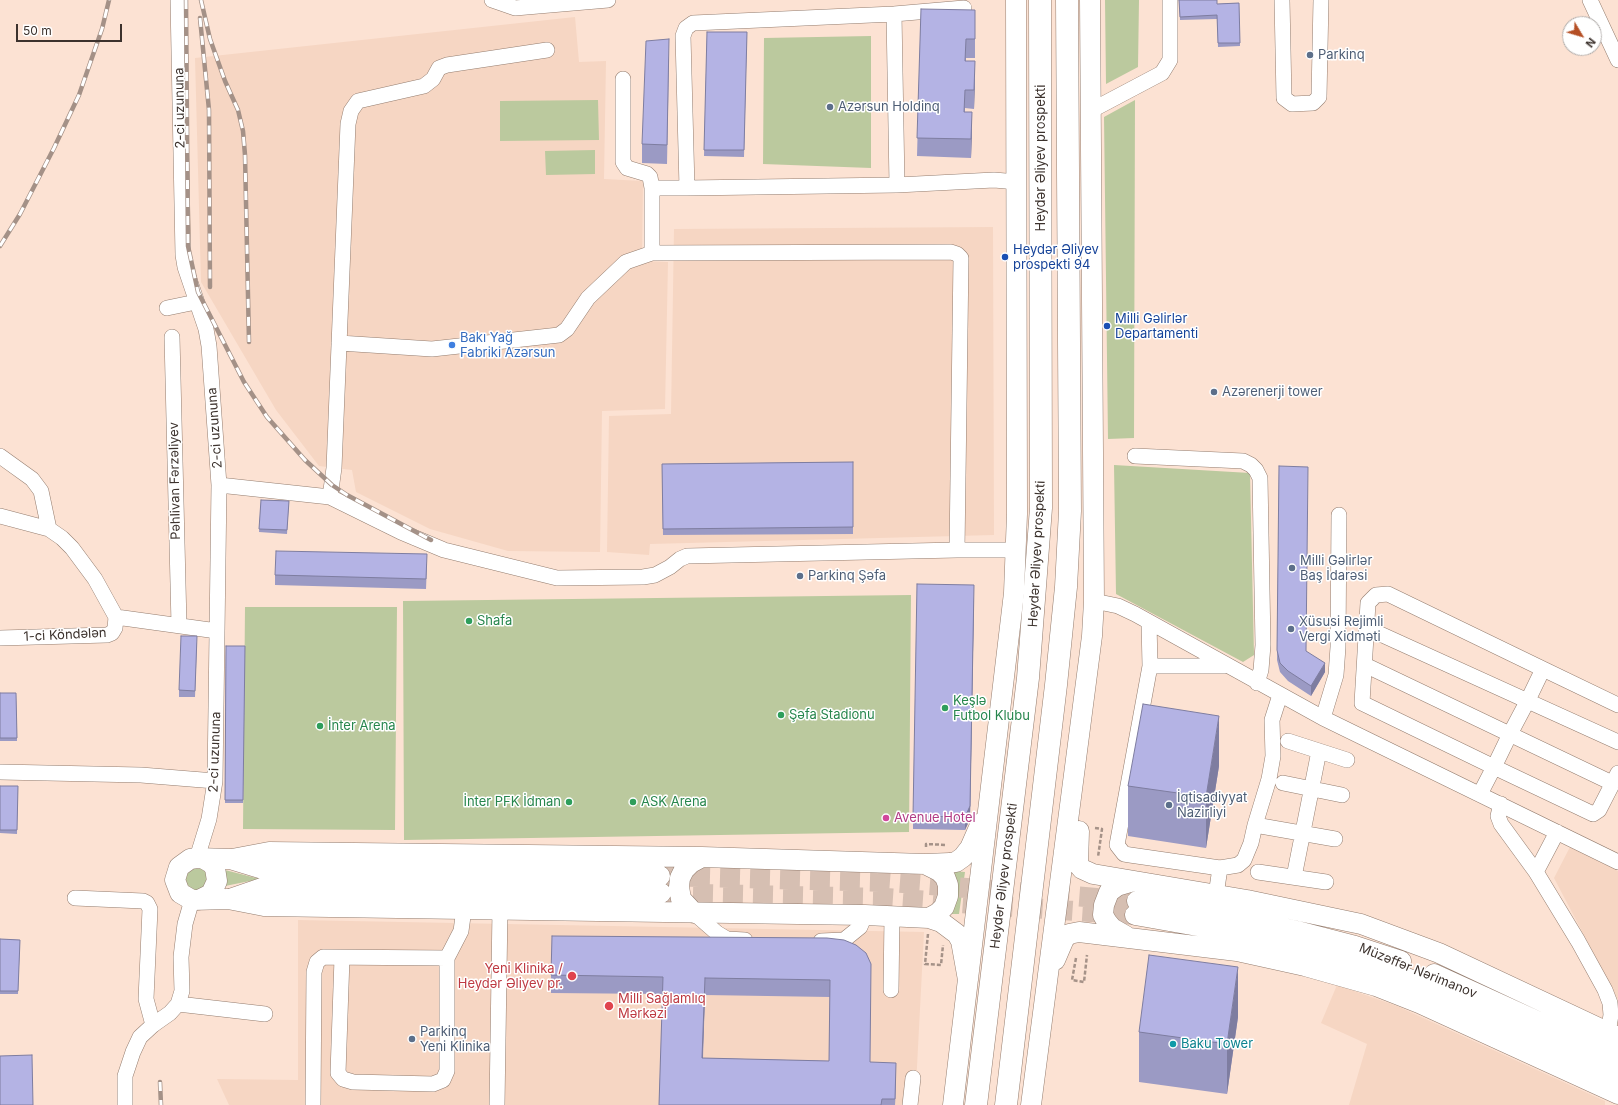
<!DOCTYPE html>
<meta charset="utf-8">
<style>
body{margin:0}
#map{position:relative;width:1618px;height:1105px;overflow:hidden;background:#fce2d3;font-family:Inter,sans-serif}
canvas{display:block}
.north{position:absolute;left:1562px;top:16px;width:40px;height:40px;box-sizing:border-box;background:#fff;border:1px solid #b1adab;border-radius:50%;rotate:128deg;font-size:11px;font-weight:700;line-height:16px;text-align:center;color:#3c322d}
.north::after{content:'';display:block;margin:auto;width:14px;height:18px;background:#b54f25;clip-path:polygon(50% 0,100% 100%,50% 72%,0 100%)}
.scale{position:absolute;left:16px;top:24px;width:106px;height:18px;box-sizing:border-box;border:2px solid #3c322d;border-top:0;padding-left:5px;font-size:12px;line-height:14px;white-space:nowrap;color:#3c322d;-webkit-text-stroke:3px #fff;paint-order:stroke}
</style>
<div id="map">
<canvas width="1618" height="1105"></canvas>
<div class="north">N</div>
<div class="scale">50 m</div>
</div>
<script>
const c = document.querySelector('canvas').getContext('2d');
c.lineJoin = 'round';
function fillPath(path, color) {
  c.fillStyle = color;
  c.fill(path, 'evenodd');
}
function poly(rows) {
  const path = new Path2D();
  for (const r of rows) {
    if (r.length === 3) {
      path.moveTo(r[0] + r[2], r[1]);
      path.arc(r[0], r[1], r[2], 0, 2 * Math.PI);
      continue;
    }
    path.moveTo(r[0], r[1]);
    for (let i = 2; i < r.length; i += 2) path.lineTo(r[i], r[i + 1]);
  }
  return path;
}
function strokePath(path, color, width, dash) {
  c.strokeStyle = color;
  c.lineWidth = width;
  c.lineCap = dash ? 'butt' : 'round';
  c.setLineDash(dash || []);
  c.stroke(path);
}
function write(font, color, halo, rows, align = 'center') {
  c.font = font + ' Inter,sans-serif';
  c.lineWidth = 3;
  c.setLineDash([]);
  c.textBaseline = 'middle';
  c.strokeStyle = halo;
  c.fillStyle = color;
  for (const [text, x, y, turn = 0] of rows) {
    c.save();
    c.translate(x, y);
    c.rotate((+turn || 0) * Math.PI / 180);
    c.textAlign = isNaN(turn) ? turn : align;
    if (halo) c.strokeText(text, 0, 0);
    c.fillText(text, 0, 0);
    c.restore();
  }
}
const built = poly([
 [575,17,579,62,606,61,604,179,643,181,642,261,668,262,665,409,602,411,600,552,508,551,430,529,356,492,352,470,319,466,276,410,201,282,195,58],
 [993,227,994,535,650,544,649,555,607,552,609,416,671,414,674,229],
 [1570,847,1618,871,1618,1000,1554,878],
 [298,920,924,932,915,1105,229,1105,217,1079,298,1080],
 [1337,985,1397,1006,1605,1101,1605,1105,1349,1105,1367,1044,1321,1023]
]);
const green = poly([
 [1105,0,1139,0,1138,67,1106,84],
 [871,36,871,168,763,164,764,38],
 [598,100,599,140,500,141,500,101],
 [1135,100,1134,438,1108,439,1104,117],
 [595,150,595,174,546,175,545,151],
 [1114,465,1250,473,1254,655,1243,662,1116,594],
 [911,595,909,832,404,840,403,601],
 [245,607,397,607,395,830,243,829],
 [197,879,11],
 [225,870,260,879,225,886],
 [952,871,965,872,959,914,948,914]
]);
const majorTunnel = poly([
 [660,876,889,882,1137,901],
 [663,893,885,898,1135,915]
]);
const path = poly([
 [1095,828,1102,829,1098,857],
 [926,847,926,844,947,845],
 [928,934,925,964,941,965,943,945],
 [1076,958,1072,980,1084,982,1087,955]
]);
const minor = poly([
 [178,0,183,255,185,267,206,329,209,346,219,485,215,781,209,819,197,858],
 [492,0,515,8,608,0],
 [1282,0,1284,98,1292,104,1313,103,1319,97,1321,0],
 [1590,0,1618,60],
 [964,8,894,14,693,23,686,28,683,36,687,188,897,185,994,180,1017,182],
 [894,14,897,185],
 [623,79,623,162,627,168,647,174,650,177,652,188,652,253,951,252,957,254,961,258,957,550],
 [1092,110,1162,73,1170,60,1170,0],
 [652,188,687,188],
 [167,308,196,302],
 [172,337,179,625],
 [339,343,432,349,559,335,567,329,588,298,626,262,652,253],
 [0,456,32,479,41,491,49,529],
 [1135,456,1243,461,1251,465,1256,470,1260,478,1263,645,1261,670,1257,683],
 [219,485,330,497,334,468,348,124,351,111,358,101,424,86,433,79,439,68,447,65,547,50],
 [330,497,401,532,444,550,557,578,643,577,655,575,670,567,680,559,687,556,957,550,1016,550],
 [0,516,49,529,62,538,72,548,95,579,116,617],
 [1094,601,1118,606,1135,614,1323,718,1618,862],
 [116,617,217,631],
 [1149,622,1150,666,1117,845,1124,854,1130,855,1220,868],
 [1367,628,1618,742],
 [0,638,107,635,112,633,115,628,116,617],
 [1365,665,1612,783],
 [1150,666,1225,666],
 [1543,669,1618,705],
 [1323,718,1336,675,1338,647,1339,515],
 [1288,741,1347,760],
 [0,772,141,775,215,781],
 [1283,783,1342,795],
 [1480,794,1494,767,1510,734,1528,700,1543,669,1388,594,1376,595,1368,603,1362,703,1494,767,1593,814,1599,810,1618,773],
 [1501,804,1498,816,1501,824,1536,872,1578,941,1605,990,1610,1003,1611,1015,1608,1033],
 [1255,825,1269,779,1273,756,1272,720,1280,695],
 [1258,872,1326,882],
 [1536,872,1557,832],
 [1294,877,1319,751],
 [1216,895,1220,868,1238,865,1244,860,1251,843,1255,825,1335,839],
 [75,898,143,901,147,903,150,909,146,999,153,1025],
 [694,913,717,933,727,939,745,940],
 [821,941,844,940,860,927,865,915],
 [342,958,338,1073,343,1079,353,1082,433,1084,443,1080,447,1071,447,958,461,931,464,909],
 [891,990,892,916],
 [178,1004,265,1014],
 [125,1105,125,1076,133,1052,140,1037,153,1025,170,1013,178,1004,182,991,181,957,185,924,192,900],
 [313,1105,314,972,317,962,323,957,447,958],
 [497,1105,500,909],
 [910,1105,913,1078]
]);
const major = poly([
 [1079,831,1078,864,1082,869,1093,874,1247,900,1361,924,1439,953,1618,1037],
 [232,859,269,852,702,857,925,864,950,863,956,862,963,857,970,848,981,823],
 [925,864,939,871,945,877,948,885,948,896,944,907,938,913,929,918],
 [660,876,266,870,230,859,197,858,190,859,179,867,175,880,180,893,192,900,228,899,264,906,865,915,929,918,941,922,957,934,961,941,968,980],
 [230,899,265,887,661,893],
 [199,900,211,894,217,881,215,868,211,863,204,859],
 [1137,901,1237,918,1297,931,1355,946,1401,961],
 [694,913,681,899,679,887,680,878,684,870,691,863,702,857],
 [1135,915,1237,933,1295,946,1384,969,1427,986,1618,1075],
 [1126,936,1112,928,1107,922,1103,915,1104,905,1109,892,1117,886,1134,881],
 [1055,960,1064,939,1069,934,1079,932,1237,951,1305,966,1376,986,1419,1003,1618,1094],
 [1434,974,1618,1058],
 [953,1105,1014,593,1017,514,1016,0],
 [1031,1105,1092,636,1094,601,1090,0]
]);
const highway = poly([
 [976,1105,1028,678,1041,508,1040,0],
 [1006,1105,1056,685,1066,587,1070,511,1067,0]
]);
const rail = poly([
 [186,0,188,246,198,292,244,382,267,417,305,460,332,485,347,495,431,540],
 [201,0,210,39,225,81,238,110,243,131,245,155,249,342],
 [200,18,209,110,210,287],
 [0,246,20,214,54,148,79,95,102,29,109,0],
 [160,1082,161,1105]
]);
const wall = poly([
 [1179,0,1217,4,1239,3,1240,46,1218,47,1217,19,1180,20],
 [921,9,975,28,975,58,966,58,966,61,975,80,974,109,965,108,965,112,972,131,971,158,917,156],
 [707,32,747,32,744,157,704,156],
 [669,57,667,164,642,163,642,144],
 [853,462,853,534,663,535,662,464],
 [1279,466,1306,651,1325,672,1311,696,1288,681,1280,672,1277,660],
 [261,500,289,501,287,534,259,532],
 [427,564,426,589,275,585,275,575],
 [974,597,970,819,965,830,913,829,913,816],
 [197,642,195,697,179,697,179,690],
 [226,646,245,646,243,803,225,803],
 [0,693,16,693,17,741,0,741],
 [1219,766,1206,848,1128,836,1128,786],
 [0,786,18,786,17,834,0,833],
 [827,938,870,1062,896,1080,895,1105,659,1105,663,994,551,993,551,975],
 [705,995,830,997,829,1061,703,1058],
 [0,939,20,940,18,994,0,994],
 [1238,1017,1227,1094,1139,1082,1139,1032]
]);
const shadedWall = poly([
 [975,61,975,80,974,109,974,90],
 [972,112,972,131,971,158,971,139],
 [974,597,970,819,965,830,965,817],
 [1325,663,1325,672,1311,696,1311,686],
 [1219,716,1219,766,1206,848,1206,797],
 [1238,967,1238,1017,1227,1094,1227,1044],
 [705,978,705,995,702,1075,702,1058],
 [896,1063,896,1080,895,1105]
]);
const building = poly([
 [1179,0,1217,0,1217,4,1239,3,1240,43,1218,43,1217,15,1180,17,1179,0],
 [921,9,975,10,975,39,966,39,965,61,975,61,974,90,965,90,964,112,972,112,971,139,917,138,921,9],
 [707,32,747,32,744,150,704,150,707,32],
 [669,39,667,145,642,144,646,41,669,39],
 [853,462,853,527,663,529,662,464,853,462],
 [1279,466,1308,467,1306,651,1325,663,1311,686,1288,671,1280,663,1277,650,1279,466],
 [261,500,289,501,287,530,259,529,261,500],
 [276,551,427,554,426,579,275,575,276,551],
 [917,584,974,585,970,806,965,817,913,816,917,584],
 [181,636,197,636,195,691,179,690,181,636],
 [226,646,245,646,243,800,225,800,226,646],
 [0,693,16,693,17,738,0,738,0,693],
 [1143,704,1219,716,1206,797,1128,786,1143,704],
 [0,786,18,786,17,830,0,830,0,786],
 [552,936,827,938,844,940,856,945,866,953,871,964,870,1062,896,1063,895,1099,882,1099,881,1105,659,1105,663,977,551,975,552,936],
 [705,978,830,980,829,1061,702,1058,705,978],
 [0,939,20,940,18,991,0,991,0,939],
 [1149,955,1238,967,1227,1044,1139,1032,1149,955],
 [32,1055,33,1105,0,1105,0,1056,32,1055]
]);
const markers = [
 [1310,55,4,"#5c6f8a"],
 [830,107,4,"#5c6f8a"],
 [1005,257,4,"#1a4fb4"],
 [1107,326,4,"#1a4fb4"],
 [452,345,4,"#3f7fe0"],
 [1214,392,4,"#5c6f8a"],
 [1292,568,4,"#5c6f8a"],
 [800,576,4,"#5c6f8a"],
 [469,621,4,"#2e9e5b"],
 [1291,629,4,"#5c6f8a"],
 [945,708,4,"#2e9e5b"],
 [781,715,4,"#2e9e5b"],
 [320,726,4,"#2e9e5b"],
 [569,802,4,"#2e9e5b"],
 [633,802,4,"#2e9e5b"],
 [1169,805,4,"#5c6f8a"],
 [886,818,4,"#d1479c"],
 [572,976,5,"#e0444e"],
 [609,1006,5,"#e0444e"],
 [412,1039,4,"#5c6f8a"],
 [1173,1044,4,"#0f9aa8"]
];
const serviceNames = [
 ["Parkinq",1318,55],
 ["Azərsun Holdinq",838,107],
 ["Azərenerji tower",1222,392],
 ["Milli Gəlirlər",1300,561],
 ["Baş İdarəsi",1300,576],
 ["Parkinq Şəfa",808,576],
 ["Xüsusi Rejimli",1299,622],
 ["Vergi Xidməti",1299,637],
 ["İqtisadiyyat",1177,798],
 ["Nazirliyi",1177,813],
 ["Parkinq",420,1032],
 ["Yeni Klinika",420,1047]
];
const streetNames = [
 ["2-ci uzununa",180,108,-91],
 ["Heydər Əliyev prospekti",1041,158,-90],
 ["2-ci uzununa",215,428,-94],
 ["Pəhlivan Fərzəliyev",175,481,-91],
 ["Heydər Əliyev prospekti",1037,554,-87],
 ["1-ci Köndələn",65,635,-3],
 ["2-ci uzununa",215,752,-88],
 ["Heydər Əliyev prospekti",1004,876,-83],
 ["Müzəffər Nərimanov",1418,971,22]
];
const transitNames = [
 ["Heydər Əliyev",1013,250],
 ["prospekti 94",1013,265],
 ["Milli Gəlirlər",1115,319],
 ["Departamenti",1115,334]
];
const shopNames = [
 ["Bakı Yağ",460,338],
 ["Fabriki Azərsun",460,353]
];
const leisureNames = [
 ["Shafa",477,621],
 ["Keşlə",953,701],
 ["Futbol Klubu",953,716],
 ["Şəfa Stadionu",789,715],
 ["İnter Arena",328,726],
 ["İnter PFK İdman",561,802,"right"],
 ["ASK Arena",641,802]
];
const hotelNames = [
 ["Avenue Hotel",894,818]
];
const healthNames = [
 ["Yeni Klinika /",563,969],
 ["Heydər Əliyev pr.",563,984],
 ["Milli Sağlamlıq",618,999,"left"],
 ["Mərkəzi",618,1014,"left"]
];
const cultureNames = [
 ["Baku Tower",1181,1044]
];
fillPath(built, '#f6d6c3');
fillPath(green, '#bbc99e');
strokePath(majorTunnel, '#d6bfb2', 20, [20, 10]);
strokePath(minor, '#947d6f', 16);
strokePath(major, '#947d6f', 21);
strokePath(highway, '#947d6f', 23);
strokePath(path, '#a59288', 2.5, [4, 2]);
strokePath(minor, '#fff', 15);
strokePath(major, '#fff', 20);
strokePath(highway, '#fff', 22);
strokePath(rail, '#a49187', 4.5);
strokePath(rail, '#fff', 3, [9]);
fillPath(wall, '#9b9ac4');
fillPath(shadedWall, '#7e7da0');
fillPath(building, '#b4b3e4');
strokePath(building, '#7e7da0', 1);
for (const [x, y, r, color] of markers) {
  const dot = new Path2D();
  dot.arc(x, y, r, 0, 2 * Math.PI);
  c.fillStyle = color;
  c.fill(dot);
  strokePath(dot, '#fff', 1.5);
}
write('13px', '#4e5e75', '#fff', serviceNames, 'left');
write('13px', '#3c322d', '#fff', streetNames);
write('13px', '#164399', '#fff', transitNames, 'left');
write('13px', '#366cbe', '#fff', shopNames, 'left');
write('13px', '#27864d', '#fff', leisureNames, 'left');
write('13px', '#b23c85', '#fff', hotelNames, 'left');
write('13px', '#be3a42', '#fff', healthNames, 'right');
write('13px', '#0d838f', '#fff', cultureNames, 'left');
</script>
